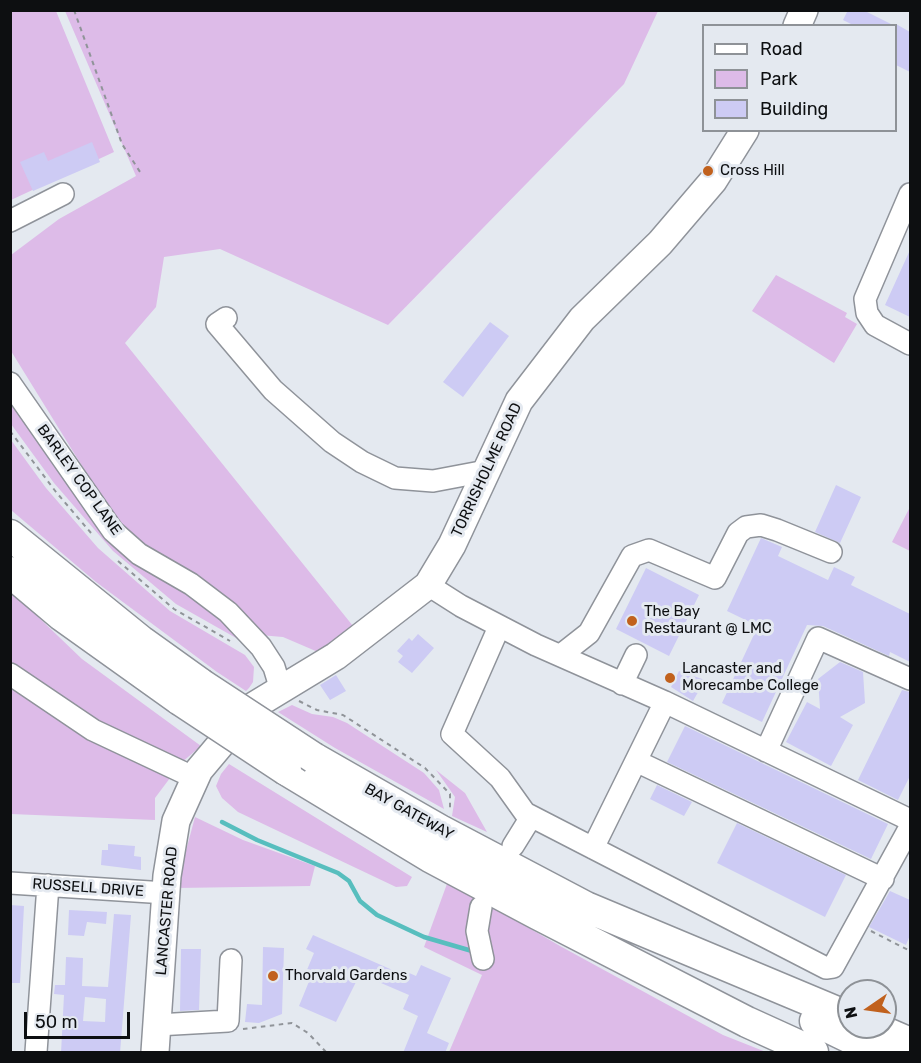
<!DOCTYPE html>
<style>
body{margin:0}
#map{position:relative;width:921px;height:1063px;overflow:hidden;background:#e4e9f0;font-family:Rubik,sans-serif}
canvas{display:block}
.frame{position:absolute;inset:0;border:12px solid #0d0f11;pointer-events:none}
.legend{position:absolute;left:702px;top:24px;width:195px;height:108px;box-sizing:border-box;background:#e4e9f0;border:2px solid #8e9297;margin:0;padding:8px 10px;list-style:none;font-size:18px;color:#0d0f11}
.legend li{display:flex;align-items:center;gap:12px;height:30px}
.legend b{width:30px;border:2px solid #8e9297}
.north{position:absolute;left:837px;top:979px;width:60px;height:60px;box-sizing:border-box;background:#e4e9f0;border:2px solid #8e9297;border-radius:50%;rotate:257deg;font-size:16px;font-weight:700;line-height:24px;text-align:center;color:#0d0f11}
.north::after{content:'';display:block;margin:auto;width:21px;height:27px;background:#c1611d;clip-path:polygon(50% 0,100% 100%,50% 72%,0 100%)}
.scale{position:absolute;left:24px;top:1012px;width:106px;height:27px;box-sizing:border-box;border:3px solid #0d0f11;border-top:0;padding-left:8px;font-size:18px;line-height:21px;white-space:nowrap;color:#0d0f11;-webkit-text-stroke:4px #e4e9f0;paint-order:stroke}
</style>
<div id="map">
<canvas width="921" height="1063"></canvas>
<div class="frame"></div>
<ul class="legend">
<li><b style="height:8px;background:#fff"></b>Road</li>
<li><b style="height:16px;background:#ddbbe8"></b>Park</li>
<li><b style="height:16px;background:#cdcbf4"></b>Building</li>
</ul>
<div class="north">N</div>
<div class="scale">50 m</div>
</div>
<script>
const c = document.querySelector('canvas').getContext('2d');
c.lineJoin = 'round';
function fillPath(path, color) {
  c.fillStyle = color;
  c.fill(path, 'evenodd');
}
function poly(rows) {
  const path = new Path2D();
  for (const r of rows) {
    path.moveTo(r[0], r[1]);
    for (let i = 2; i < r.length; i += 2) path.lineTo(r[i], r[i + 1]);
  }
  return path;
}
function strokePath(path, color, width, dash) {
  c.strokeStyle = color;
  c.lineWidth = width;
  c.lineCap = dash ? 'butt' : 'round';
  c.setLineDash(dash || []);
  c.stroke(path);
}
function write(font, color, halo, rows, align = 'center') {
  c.font = font + ' Rubik,sans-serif';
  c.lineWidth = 6;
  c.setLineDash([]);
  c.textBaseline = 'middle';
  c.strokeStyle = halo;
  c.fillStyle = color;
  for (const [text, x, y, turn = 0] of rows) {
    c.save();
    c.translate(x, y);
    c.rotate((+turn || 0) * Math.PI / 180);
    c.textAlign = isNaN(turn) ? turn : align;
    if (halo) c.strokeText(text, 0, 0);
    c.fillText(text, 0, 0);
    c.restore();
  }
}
const green = poly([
 [11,11,56,11,114,152,11,200],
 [65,11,658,11,624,84,388,325,220,249,164,257,156,307,125,343,353,626,318,652,283,637,260,635,132,541,95,487,11,351,11,255,59,219,136,176],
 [776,275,847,313,845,317,857,324,834,363,752,311],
 [10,400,87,509,252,647,176,604,113,551,54,483,11,424],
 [11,440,46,488,98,548,170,611,245,655,254,667,253,682,249,688,246,691,217,672,96,582,11,510],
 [910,507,910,551,892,542],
 [10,590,82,659,201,746,181,763,89,718,11,666],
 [11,682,173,774,155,798,155,820,11,814],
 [292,705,312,714,333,717,347,723,424,773,439,790,444,809,335,748,278,712],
 [229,764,412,877,407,886,396,887,238,812,222,798,216,786,221,774],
 [436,770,465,793,487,832,452,816,455,797],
 [195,817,243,840,315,866,310,886,176,888],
 [448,881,560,946,723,1035,766,1052,449,1052,482,975,424,947]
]);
const stream = poly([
 [222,822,257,840,338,873,349,881,360,901,377,915,424,937,472,951]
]);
const building = poly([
 [848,10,863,10,895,26,855,26,843,20],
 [896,24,910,32,910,72,896,65],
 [92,142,100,162,33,191,20,162,44,152,48,161],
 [910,250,910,317,885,305],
 [490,322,509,336,463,397,443,382],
 [836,485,861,497,840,543,815,532],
 [761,538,782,547,778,556,828,580,834,567,855,577,851,585,910,614,910,662,890,652,889,656,823,626,807,625,762,722,722,703,758,626,727,611],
 [646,568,699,595,669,656,616,629],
 [418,634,434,648,412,673,398,662,403,656,397,651,409,638,412,641],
 [840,662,863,672,865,703,840,717,853,725,831,766,786,742,807,702,820,709,818,679],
 [679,671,705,680,693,701,671,687],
 [336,675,346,691,330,700,320,685],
 [902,690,910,692,910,776,898,800,858,780],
 [685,726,888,824,871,859,667,762],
 [657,785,692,802,684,816,650,799],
 [737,823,846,875,825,917,717,863],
 [108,844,135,846,134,856,141,857,141,870,101,865,102,850,108,850],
 [890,891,910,900,910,935,906,945,869,927],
 [10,905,24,906,20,983,10,983],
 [69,910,107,912,106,924,87,922,84,936,68,935],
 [114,914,131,915,120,1053,61,1053,64,995,54,994,55,985,65,985,66,957,83,958,82,986,108,987],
 [85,997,106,999,105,1022,83,1021],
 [313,935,406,976,407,972,416,976,421,965,451,978,427,1033,449,1043,445,1053,403,1053,418,1016,403,1009,409,995,360,974,336,1022,299,1006,310,979,304,977,314,953,306,949],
 [263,947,284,948,282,1014,259,1023,245,1022,247,1004,262,1005],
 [181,949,201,949,199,1010,180,1011]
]);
const path = poly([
 [74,10,122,144,142,175],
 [10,431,56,492,91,533],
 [118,561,174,609,230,641],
 [299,701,317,710,343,715,425,768,450,794,450,809],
 [871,931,910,951],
 [243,1029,292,1023,308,1033,326,1052]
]);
const minor = poly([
 [910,194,865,299,867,313,875,325,910,344],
 [10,221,63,194],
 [226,318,217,324,273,390,332,442,362,462,395,478,433,481,486,471],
 [10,383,113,531,139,554,191,584,228,612,261,647,274,667,281,690],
 [428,585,461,606,536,645,665,702,910,820],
 [499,627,452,734,500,778,525,813,826,968,833,967,910,827],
 [561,655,589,633,632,556,649,550,715,578,738,533,746,527,761,525,777,530,831,552],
 [10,674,93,730,195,778],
 [622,684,636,655],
 [766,751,818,638,910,679],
 [636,761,883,879],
 [513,846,531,817],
 [593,848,665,702],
 [10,883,166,893],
 [481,907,477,931,483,959],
 [157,1025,228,1021,231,960],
 [36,1052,48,885]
]);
const major = poly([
 [797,26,804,10],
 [155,1052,167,876,176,821,199,770,252,707,336,656,428,585,452,545,519,401,582,319,660,243,713,181,745,130]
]);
const highway = poly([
 [10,535,141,641,201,684],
 [10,572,61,615,180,700],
 [314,758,440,830,586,907,849,1017],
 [286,770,430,857,537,914,747,1022,813,1052],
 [815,1021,879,1052],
 [873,1027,910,1043]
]);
const highwayBridge = poly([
 [201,684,314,758],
 [180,700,286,770]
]);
const markers = [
 [708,171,6,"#c1611d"],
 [632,621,6,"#c1611d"],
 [670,678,6,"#c1611d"],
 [273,976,6,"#c1611d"]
];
const poiNames = [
 ["Cross Hill",720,171],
 ["The Bay",644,612],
 ["Restaurant @ LMC",644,629],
 ["Lancaster and",682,669],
 ["Morecambe College",682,686],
 ["Thorvald Gardens",285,976]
];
const streetNames = [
 ["TORRISHOLME ROAD",487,470,-65],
 ["BARLEY COP LANE",79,480,54],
 ["BAY GATEWAY",409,812,29],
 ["RUSSELL DRIVE",88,888,4],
 ["LANCASTER ROAD",167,911,-85]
];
fillPath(green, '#ddbbe8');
strokePath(stream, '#57bebe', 4.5);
fillPath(building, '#cdcbf4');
strokePath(minor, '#8f939a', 24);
strokePath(major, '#8f939a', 30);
strokePath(highway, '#8f939a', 33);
strokePath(path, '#909499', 2, [4.5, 4.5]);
strokePath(minor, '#fff', 21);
strokePath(major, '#fff', 27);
strokePath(highway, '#fff', 30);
strokePath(highwayBridge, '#8f939a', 33, []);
strokePath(highwayBridge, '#fff', 30);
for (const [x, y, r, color] of markers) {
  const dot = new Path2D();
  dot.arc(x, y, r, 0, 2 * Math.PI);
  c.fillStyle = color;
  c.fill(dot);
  strokePath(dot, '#e4e9f0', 2);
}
write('15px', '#0d0f11', '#e4e9f0', poiNames, 'left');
write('15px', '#0d0f11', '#e4e9f0', streetNames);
</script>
